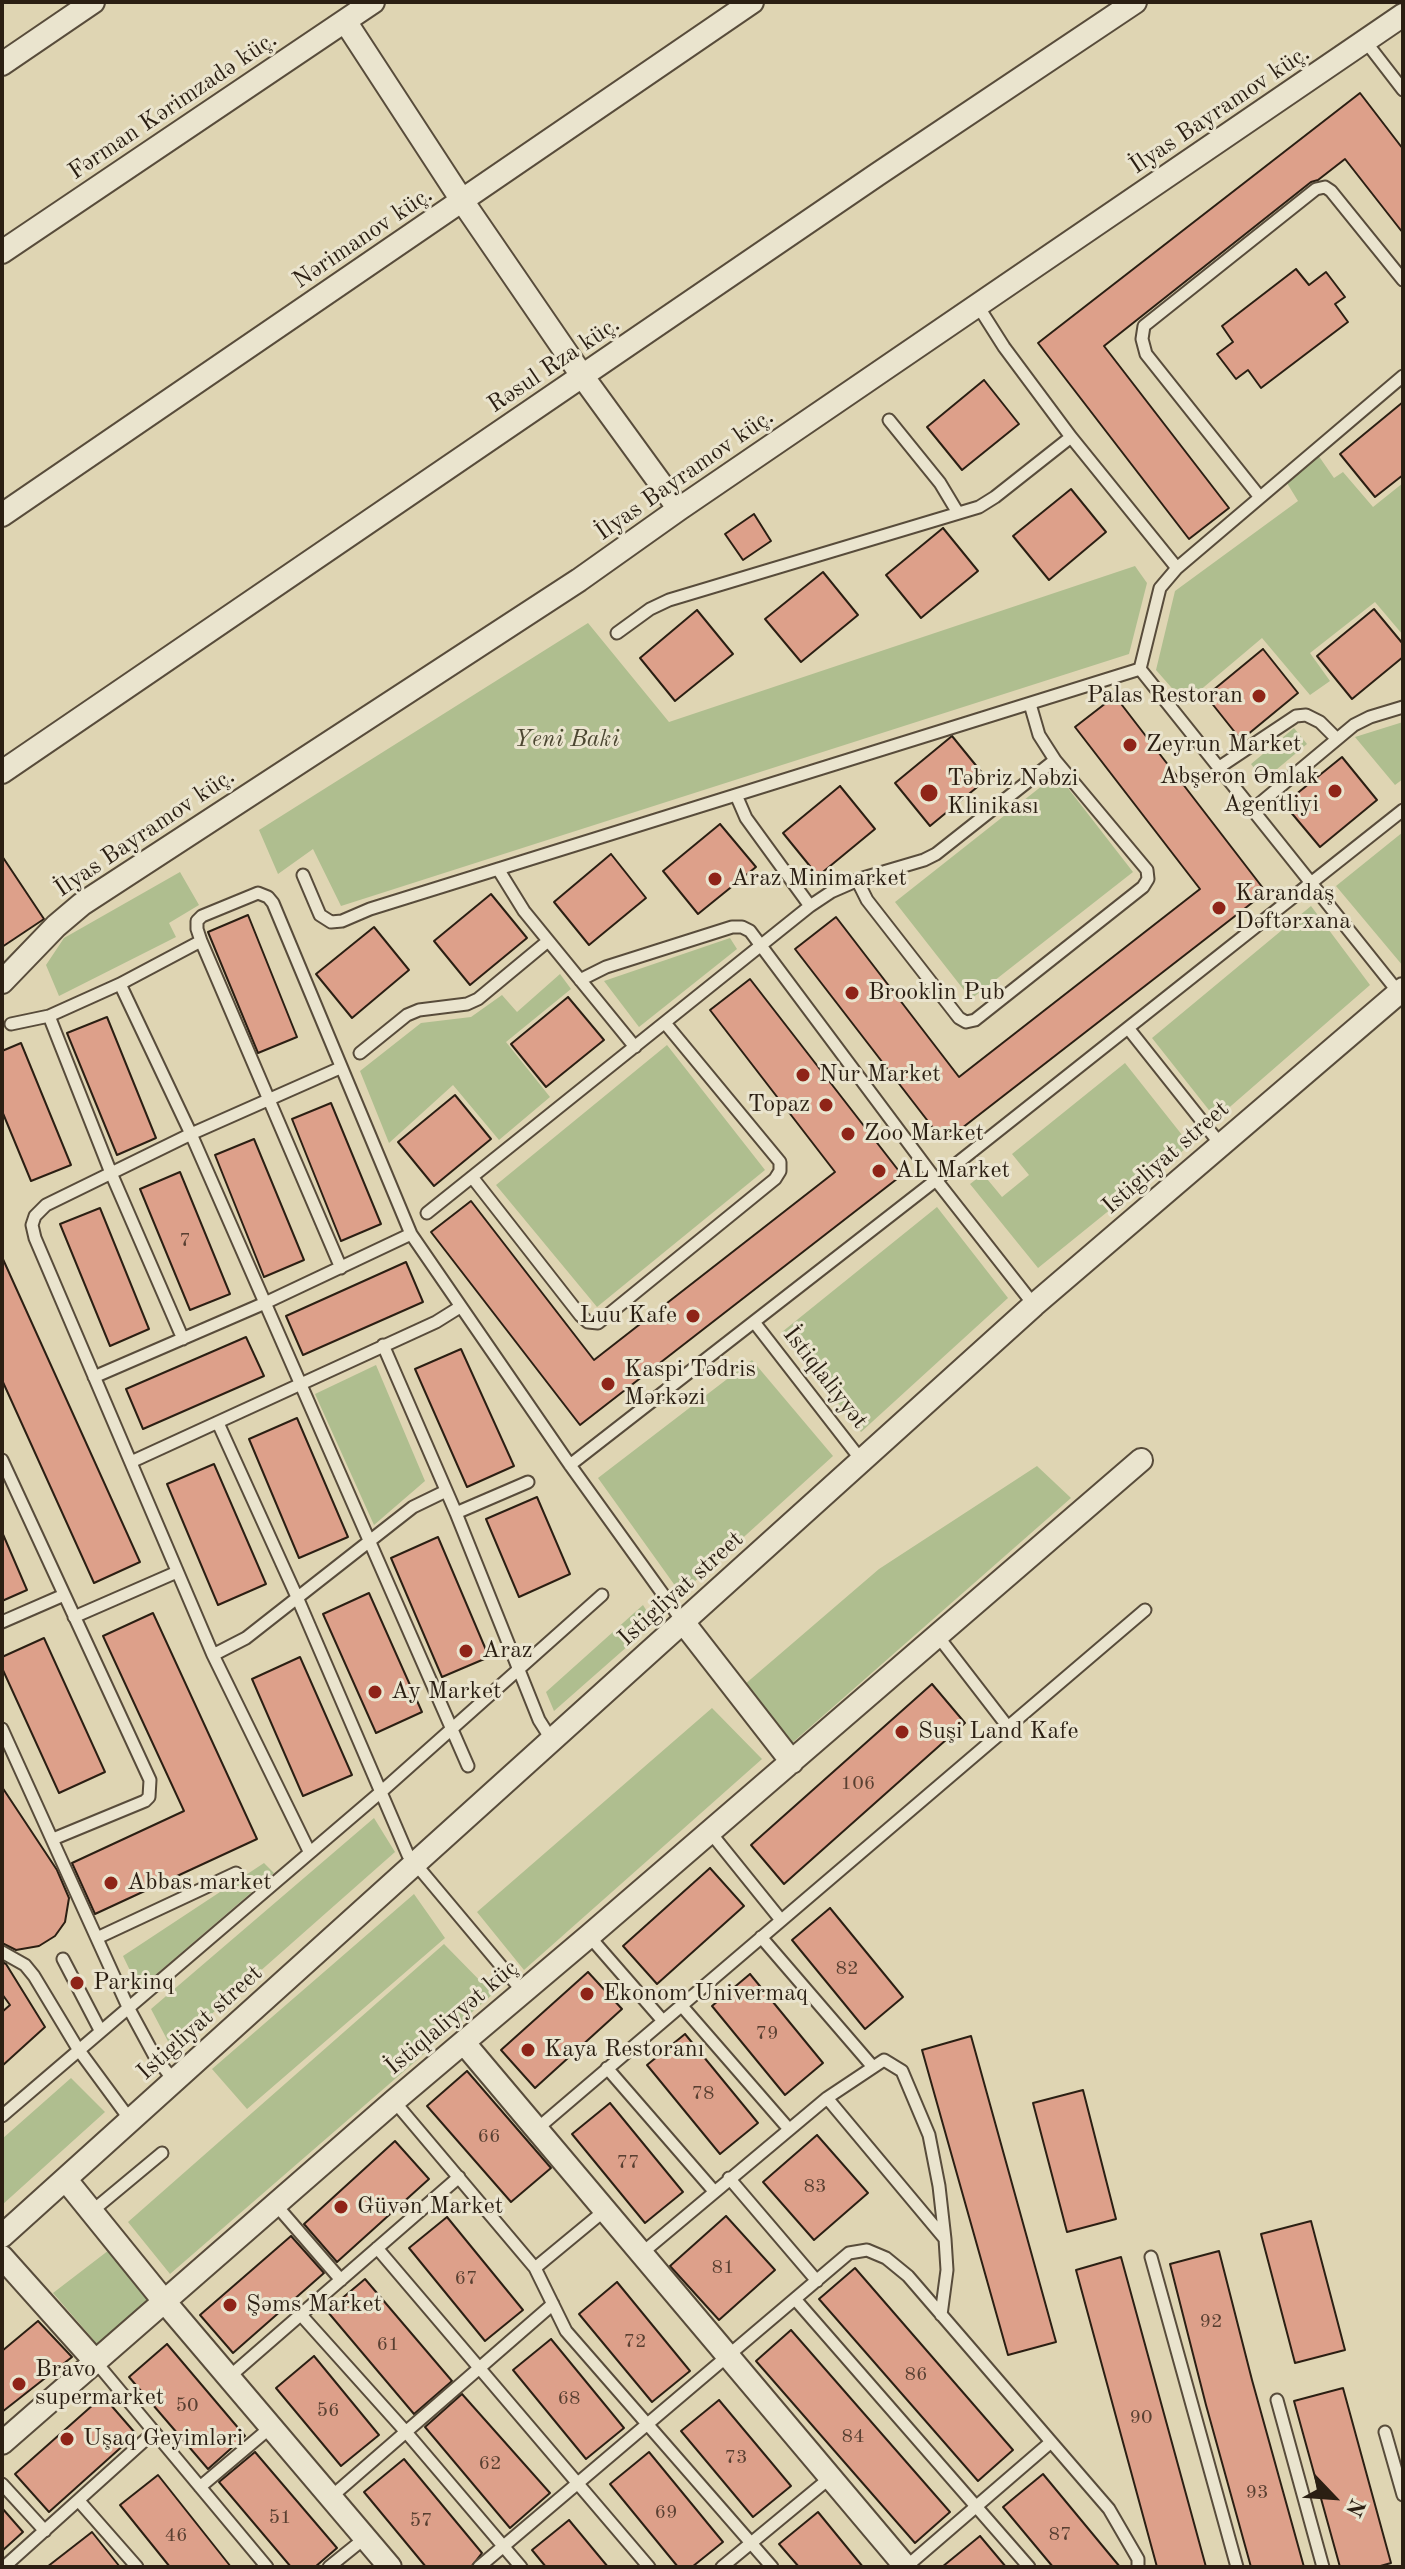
<!DOCTYPE html>
<meta charset="utf-8">
<style>
body{margin:0}
#map{position:relative;width:1405px;height:2569px;overflow:hidden;background:#dfd5b3;font-family:"Old Standard TT",serif}
canvas{display:block}
.frame{position:absolute;inset:0;border:4px solid #2b1f13;pointer-events:none}
.north{position:absolute;left:1293px;top:2457px;width:80px;height:80px;-webkit-text-stroke:6px #eae4ce;paint-order:stroke;rotate:115deg;font-size:22px;font-weight:700;line-height:32px;text-align:center;color:#2b1f13}
.north::after{content:'';display:block;margin:auto;width:28px;height:36px;background:#2b1f13;clip-path:polygon(50% 0,100% 100%,50% 72%,0 100%)}
</style>
<div id="map">
<canvas width="1405" height="2569"></canvas>
<div class="frame"></div>
<div class="north">N</div>
</div>
<script>
const c = document.querySelector('canvas').getContext('2d');
c.lineJoin = 'round';
function fillPath(path, color) {
  c.fillStyle = color;
  c.fill(path, 'evenodd');
}
function poly(rows) {
  const path = new Path2D();
  for (const r of rows) {
    path.moveTo(r[0], r[1]);
    for (let i = 2; i < r.length; i += 2) path.lineTo(r[i], r[i + 1]);
  }
  return path;
}
function strokePath(path, color, width, dash) {
  c.strokeStyle = color;
  c.lineWidth = width;
  c.lineCap = dash ? 'butt' : 'round';
  c.setLineDash(dash || []);
  c.stroke(path);
}
function write(font, color, halo, rows, align = 'center') {
  c.font = font + ' "Old Standard TT",serif';
  c.lineWidth = 6;
  c.setLineDash([]);
  c.textBaseline = 'middle';
  c.strokeStyle = halo;
  c.fillStyle = color;
  for (const [text, x, y, turn = 0] of rows) {
    c.save();
    c.translate(x, y);
    c.rotate((+turn || 0) * Math.PI / 180);
    c.textAlign = isNaN(turn) ? turn : align;
    if (halo) c.strokeText(text, 0, 0);
    c.fillText(text, 0, 0);
    c.restore();
  }
}
const green = poly([
 [1318,455,1334,478,1343,472,1373,507,1403,483,1403,635,1375,602,1310,653,1330,681,1310,695,1262,638,1185,703,1156,670,1175,591,1298,501,1287,483],
 [1135,566,1147,583,1129,654,341,906,313,849,278,874,259,830,588,623,669,722],
 [1403,722,1403,779,1395,785,1355,737],
 [1294,728,1307,744,1264,780,1251,764],
 [1057,774,1133,872,971,999,895,902],
 [1403,832,1403,966,1336,886],
 [180,872,199,905,169,923,176,937,59,996,46,965,64,938],
 [1311,906,1370,985,1216,1119,1152,1038],
 [730,938,737,949,639,1027,604,981],
 [560,974,571,989,506,1042,550,1097,499,1140,453,1085,389,1143,360,1071,421,1023,471,1017,502,995,517,1012],
 [667,1045,765,1170,597,1307,496,1185],
 [1125,1063,1190,1145,1038,1268,970,1184,983,1174,1002,1197,1029,1175,1012,1154],
 [937,1207,1008,1298,861,1432,782,1332],
 [752,1360,833,1456,681,1594,598,1478],
 [376,1365,425,1481,374,1525,315,1394],
 [1037,1466,1071,1498,792,1743,744,1685,879,1569],
 [643,1605,654,1623,554,1711,546,1692],
 [712,1708,762,1759,524,1970,477,1912],
 [374,1818,395,1852,172,2049,151,2009],
 [264,1863,274,1873,139,1989,123,1956],
 [414,1894,445,1938,247,2109,212,2069],
 [444,1944,493,1994,170,2274,128,2222],
 [71,2078,105,2112,2,2205,2,2139],
 [113,2247,153,2297,98,2345,53,2293]
]);
const building = poly([
 [1360,93,1403,149,1403,233,1345,159,1318,180,1311,182,1104,346,1229,508,1189,539,1038,343,1360,93],
 [1296,269,1309,285,1326,272,1345,297,1335,304,1348,322,1261,388,1248,370,1236,379,1217,354,1233,342,1222,326,1296,269],
 [984,380,1019,424,962,470,927,427,984,380],
 [1403,402,1403,475,1375,497,1340,454,1403,402],
 [1071,489,1106,532,1049,580,1013,536,1071,489],
 [754,514,771,541,743,560,725,534,754,514],
 [943,528,978,571,921,618,886,575,943,528],
 [823,572,858,615,801,662,765,619,823,572],
 [1374,609,1403,644,1403,657,1352,699,1317,656,1374,609],
 [697,610,733,654,675,701,640,658,697,610],
 [1263,649,1298,693,1241,740,1206,696,1263,649],
 [1115,696,1266,892,944,1142,795,949,836,917,959,1077,1200,889,1075,727,1115,696],
 [952,736,987,779,930,826,895,783,952,736],
 [1342,757,1377,800,1320,847,1284,804,1342,757],
 [840,786,875,829,818,876,783,833,840,786],
 [720,824,756,867,698,914,663,871,720,824],
 [611,854,646,898,589,945,554,902,611,854],
 [2,856,44,919,2,947,2,856],
 [491,894,527,938,470,985,434,941,491,894],
 [248,915,297,1037,258,1053,208,932,248,915],
 [374,927,409,970,352,1018,316,974,374,927],
 [750,979,902,1175,580,1425,431,1232,471,1201,594,1360,835,1172,710,1010,750,979],
 [568,997,604,1040,546,1087,511,1044,568,997],
 [107,1017,156,1138,117,1155,67,1033,107,1017],
 [21,1043,71,1165,31,1181,2,1111,2,1051,21,1043],
 [455,1095,491,1139,434,1186,398,1142,455,1095],
 [331,1103,381,1224,341,1241,292,1119,331,1103],
 [254,1139,304,1260,264,1277,215,1155,254,1139],
 [180,1172,230,1294,190,1310,140,1189,180,1172],
 [100,1208,149,1329,110,1346,60,1224,100,1208],
 [2,1257,140,1562,94,1583,2,1380,2,1257],
 [406,1262,423,1302,303,1355,286,1316,406,1262],
 [246,1337,264,1376,143,1429,126,1389,246,1337],
 [461,1349,514,1466,467,1487,415,1369,461,1349],
 [297,1418,348,1537,299,1558,249,1439,297,1418],
 [214,1464,266,1584,218,1605,167,1484,214,1464],
 [537,1497,570,1574,519,1597,486,1519,537,1497],
 [2,1532,27,1590,2,1601,2,1532],
 [438,1537,489,1657,442,1677,391,1558,438,1537],
 [369,1593,422,1712,376,1733,323,1614,369,1593],
 [153,1613,257,1839,95,1914,72,1863,184,1811,103,1636,153,1613],
 [44,1638,105,1772,59,1793,2,1668,2,1657,44,1638],
 [300,1657,352,1775,303,1796,252,1679,300,1657],
 [932,1684,965,1723,784,1884,751,1845,932,1684],
 [2,1787,57,1870,69,1898,65,1922,55,1936,39,1946,16,1950,2,1943,2,1787],
 [710,1868,744,1906,657,1984,623,1946,710,1868],
 [830,1908,903,1997,865,2029,792,1940,830,1908],
 [2,1962,6,1964,45,2027,2,2066,2,2012,10,2005,2,1994,2,1962],
 [588,1972,622,2009,535,2088,501,2050,588,1972],
 [750,1974,823,2063,785,2095,712,2006,750,1974],
 [685,2034,758,2123,720,2154,647,2065,685,2034],
 [971,2036,1056,2342,1008,2355,922,2050,971,2036],
 [467,2071,551,2168,511,2202,427,2106,467,2071],
 [1083,2090,1116,2219,1067,2232,1033,2103,1083,2090],
 [610,2103,683,2192,645,2223,572,2134,610,2103],
 [817,2135,868,2193,814,2240,763,2182,817,2135],
 [395,2141,429,2179,337,2262,304,2224,395,2141],
 [726,2216,775,2270,719,2320,670,2266,726,2216],
 [447,2217,523,2310,485,2341,409,2248,447,2217],
 [1311,2221,1345,2350,1295,2363,1261,2234,1311,2221],
 [291,2236,324,2273,233,2353,200,2315,291,2236],
 [1219,2251,1252,2380,1304,2567,1251,2567,1206,2405,1170,2264,1219,2251],
 [1121,2257,1206,2567,1157,2567,1076,2270,1121,2257],
 [855,2268,1013,2450,978,2481,819,2299,855,2268],
 [365,2279,452,2381,414,2414,327,2311,365,2279],
 [617,2282,690,2371,652,2402,579,2314,617,2282],
 [38,2321,72,2357,2,2412,2,2351,38,2321],
 [791,2330,950,2512,915,2543,756,2361,791,2330],
 [551,2339,624,2428,586,2459,513,2370,551,2339],
 [167,2344,245,2436,208,2469,129,2377,167,2344],
 [314,2356,379,2435,341,2466,276,2388,314,2356],
 [1343,2388,1391,2563,1377,2567,1340,2567,1294,2401,1343,2388],
 [462,2394,550,2493,510,2528,425,2427,462,2394],
 [103,2396,136,2434,49,2512,15,2474,103,2396],
 [719,2400,791,2486,753,2517,681,2431,719,2400],
 [255,2452,337,2548,315,2567,291,2567,219,2482,255,2452],
 [649,2452,723,2542,692,2567,678,2567,610,2484,649,2452],
 [404,2459,482,2553,471,2567,426,2567,364,2492,404,2459],
 [1043,2474,1120,2567,1053,2567,1003,2507,1043,2474],
 [158,2475,231,2567,170,2567,120,2505,158,2475],
 [2,2508,23,2532,2,2551,2,2508],
 [818,2512,863,2567,799,2567,779,2544,818,2512],
 [569,2520,608,2567,546,2567,532,2550,569,2520],
 [92,2532,120,2567,47,2567,92,2532],
 [980,2536,1006,2567,942,2567,980,2536]
]);
const lane = poly([
 [1366,42,1403,90],
 [978,306,1004,347,1071,437,1177,568,1403,376],
 [889,420,940,483,958,513],
 [1259,496,1146,354,1142,339,1144,326,1316,189,1325,187,1331,191,1403,280],
 [617,633,650,609,669,600,979,507,995,497,1071,437],
 [1140,669,1399,993],
 [1140,669,1160,588,1177,568],
 [1218,768,1296,716,1306,715,1320,722,1337,739],
 [736,795,746,818,810,906],
 [1252,810,1354,725,1370,717,1403,707],
 [498,869,524,911,635,1047],
 [303,875,320,915,331,922,342,921,370,909,1140,669],
 [857,880,867,900,959,1018,966,1022,975,1020,1143,887,1148,879,1147,870,1055,760,1039,735,1030,704],
 [201,941,341,1268],
 [580,980,606,967,732,927,742,927,750,931,936,1180,1034,1305],
 [120,984,191,1134,468,1766],
 [49,1016,111,1173,183,1339],
 [11,1024,49,1016,120,984,201,941,197,929,197,921,202,916,258,893,268,897,273,903,411,1234,570,1465,683,1622],
 [1128,1028,1221,1145],
 [360,1053,407,1015,419,1010,467,1004,478,999,548,941],
 [472,1177,580,1315,588,1322,598,1323,775,1179,780,1171,780,1162,665,1023],
 [427,1213,810,906,831,892,863,878,924,860,936,854,1055,760],
 [754,1322,862,1461],
 [383,1345,456,1513,539,1720,551,1739],
 [94,1377,265,1303,411,1234],
 [218,1423,297,1597,408,1855,523,1992],
 [2,1460,150,1780,149,1797,145,1801,53,1839],
 [131,1462,436,1322,460,1307],
 [570,1465,936,1180,1403,810],
 [456,1513,528,1482],
 [74,1617,177,1572],
 [2,1622,64,1595],
 [937,1635,1008,1727],
 [213,1655,246,1638,413,1507,446,1491],
 [2,1729,128,2007,154,2055,174,2081],
 [710,1832,781,1920],
 [309,1851,213,1655,35,1238,32,1225,35,1216,46,1205,191,1134,340,1068],
 [589,1936,663,2021],
 [761,1937,873,2067],
 [97,1938,236,1873],
 [2,1952,25,1965,34,1976,78,2049,131,2121],
 [63,1959,100,2030],
 [681,2005,788,2128],
 [607,2068,713,2190],
 [394,2101,535,2268,566,2331,772,2567],
 [2,2116,382,1791,602,1595],
 [538,2128,1145,1610],
 [729,2178,817,2281],
 [276,2205,341,2280],
 [91,2212,162,2153],
 [377,2248,649,2567],
 [642,2253,827,2098],
 [1151,2257,1237,2567],
 [535,2268,604,2211],
 [795,2299,1029,2567],
 [301,2315,406,2432,521,2567],
 [941,2315,947,2270,945,2239,939,2186,929,2135,902,2071,884,2060,827,2098,945,2239],
 [95,2361,267,2567],
 [229,2377,459,2177],
 [1277,2400,1323,2567],
 [1385,2432,1403,2495],
 [2,2484,45,2531],
 [200,2487,271,2427],
 [331,2497,553,2304],
 [79,2501,137,2567],
 [4,2567,154,2432],
 [329,2567,365,2538],
 [479,2567,849,2253,867,2250,886,2258,908,2276,1109,2509,1138,2559,1138,2567],
 [722,2567,831,2477],
 [906,2567,1051,2442]
]);
const street = poly([
 [345,21,463,202,583,377,679,509],
 [2,64,93,2],
 [2,252,373,2],
 [2,515,752,2],
 [2,772,878,174,1135,2],
 [2,982,56,926,82,904,579,580,679,509,1403,15],
 [683,1622,792,1762],
 [464,2043,906,2567],
 [66,2180,164,2301,390,2567],
 [2,2236,1034,1305,1403,989],
 [2,2257,95,2361],
 [2,2443,394,2101,589,1936,1141,1460]
]);
const markers = [
 [1259,696,8,"#8f2418"],
 [1130,745,8,"#8f2418"],
 [1335,791,8,"#8f2418"],
 [929,793,10,"#8f2418"],
 [715,879,8,"#8f2418"],
 [1219,908,8,"#8f2418"],
 [852,993,8,"#8f2418"],
 [803,1075,8,"#8f2418"],
 [826,1105,8,"#8f2418"],
 [848,1134,8,"#8f2418"],
 [879,1171,8,"#8f2418"],
 [693,1316,8,"#8f2418"],
 [608,1384,8,"#8f2418"],
 [466,1651,8,"#8f2418"],
 [375,1692,8,"#8f2418"],
 [902,1732,8,"#8f2418"],
 [111,1883,8,"#8f2418"],
 [77,1983,8,"#8f2418"],
 [587,1994,8,"#8f2418"],
 [528,2050,8,"#8f2418"],
 [341,2207,8,"#8f2418"],
 [230,2305,8,"#8f2418"],
 [19,2384,8,"#8f2418"],
 [67,2439,8,"#8f2418"]
];
const numberNames = [
 ["7",185,1241],
 ["106",858,1784],
 ["82",847,1969],
 ["79",767,2034],
 ["78",703,2094],
 ["66",489,2137],
 ["77",628,2163],
 ["83",815,2187],
 ["81",723,2268],
 ["67",466,2279],
 ["92",1211,2322],
 ["72",635,2342],
 ["61",388,2345],
 ["86",916,2375],
 ["68",569,2399],
 ["50",187,2406],
 ["56",328,2411],
 ["90",1141,2418],
 ["84",853,2437],
 ["73",736,2458],
 ["62",490,2464],
 ["93",1257,2493],
 ["69",666,2513],
 ["51",280,2518],
 ["57",421,2521],
 ["87",1060,2535],
 ["46",176,2536]
];
const streetNames = [
 ["Fərman Kərimzadə küç.",173,106,-34],
 ["İlyas Bayramov küç.",1220,110,-34],
 ["Nərimanov küç.",363,238,-34],
 ["Rəsul Rza küç.",554,365,-34],
 ["İlyas Bayramov küç.",685,475,-35],
 ["İlyas Bayramov küç.",145,833,-34],
 ["Istigliyat street",1166,1158,-41],
 ["İstiqlaliyyət",825,1378,52],
 ["Istigliyat street",681,1589,-42],
 ["İstiqlaliyyət küç",452,2018,-40],
 ["Istigliyat street",200,2023,-42]
];
const poiNames = [
 ["Palas Restoran",1243,696,"right"],
 ["Zeyrun Market",1146,745],
 ["Abşeron Əmlak",1319,777,"right"],
 ["Agentliyi",1319,805,"right"],
 ["Təbriz Nəbzi",947,779],
 ["Klinikası",947,807],
 ["Araz Minimarket",731,879],
 ["Karandaş",1235,894],
 ["Dəftərxana",1235,922],
 ["Brooklin Pub",868,993],
 ["Nur Market",819,1075],
 ["Topaz",810,1105,"right"],
 ["Zoo Market",864,1134],
 ["AL Market",895,1171],
 ["Luu Kafe",677,1316,"right"],
 ["Kaspi Tədris",624,1370],
 ["Mərkəzi",624,1398],
 ["Araz",482,1651],
 ["Ay Market",391,1692],
 ["Suşi Land Kafe",918,1732],
 ["Abbas market",127,1883],
 ["Parkinq",93,1983],
 ["Ekonom Univermaq",603,1994],
 ["Kaya Restoranı",544,2050],
 ["Güvən Market",357,2207],
 ["Şəms Market",246,2305],
 ["Bravo",35,2370],
 ["supermarket",35,2398],
 ["Uşaq Geyimləri",83,2439]
];
const parkNames = [
 ["Yeni Baki",567,740]
];
fillPath(green, '#afbe8f');
fillPath(building, '#dda08a');
strokePath(building, '#2b1f13', 2);
strokePath(lane, '#584c3b', 15);
strokePath(street, '#584c3b', 26);
strokePath(lane, '#eae4ce', 11);
strokePath(street, '#eae4ce', 22);
for (const [x, y, r, color] of markers) {
  const dot = new Path2D();
  dot.arc(x, y, r, 0, 2 * Math.PI);
  c.fillStyle = color;
  c.fill(dot);
  strokePath(dot, '#eae4ce', 3);
}
write('20px', '#583f31', null, numberNames);
write('24px', '#2b1f13', '#eae4ce', streetNames);
write('24px', '#2b1f13', '#eae4ce', poiNames, 'left');
write('italic 24px', '#4c4732', '#eae4ce', parkNames);
</script>
